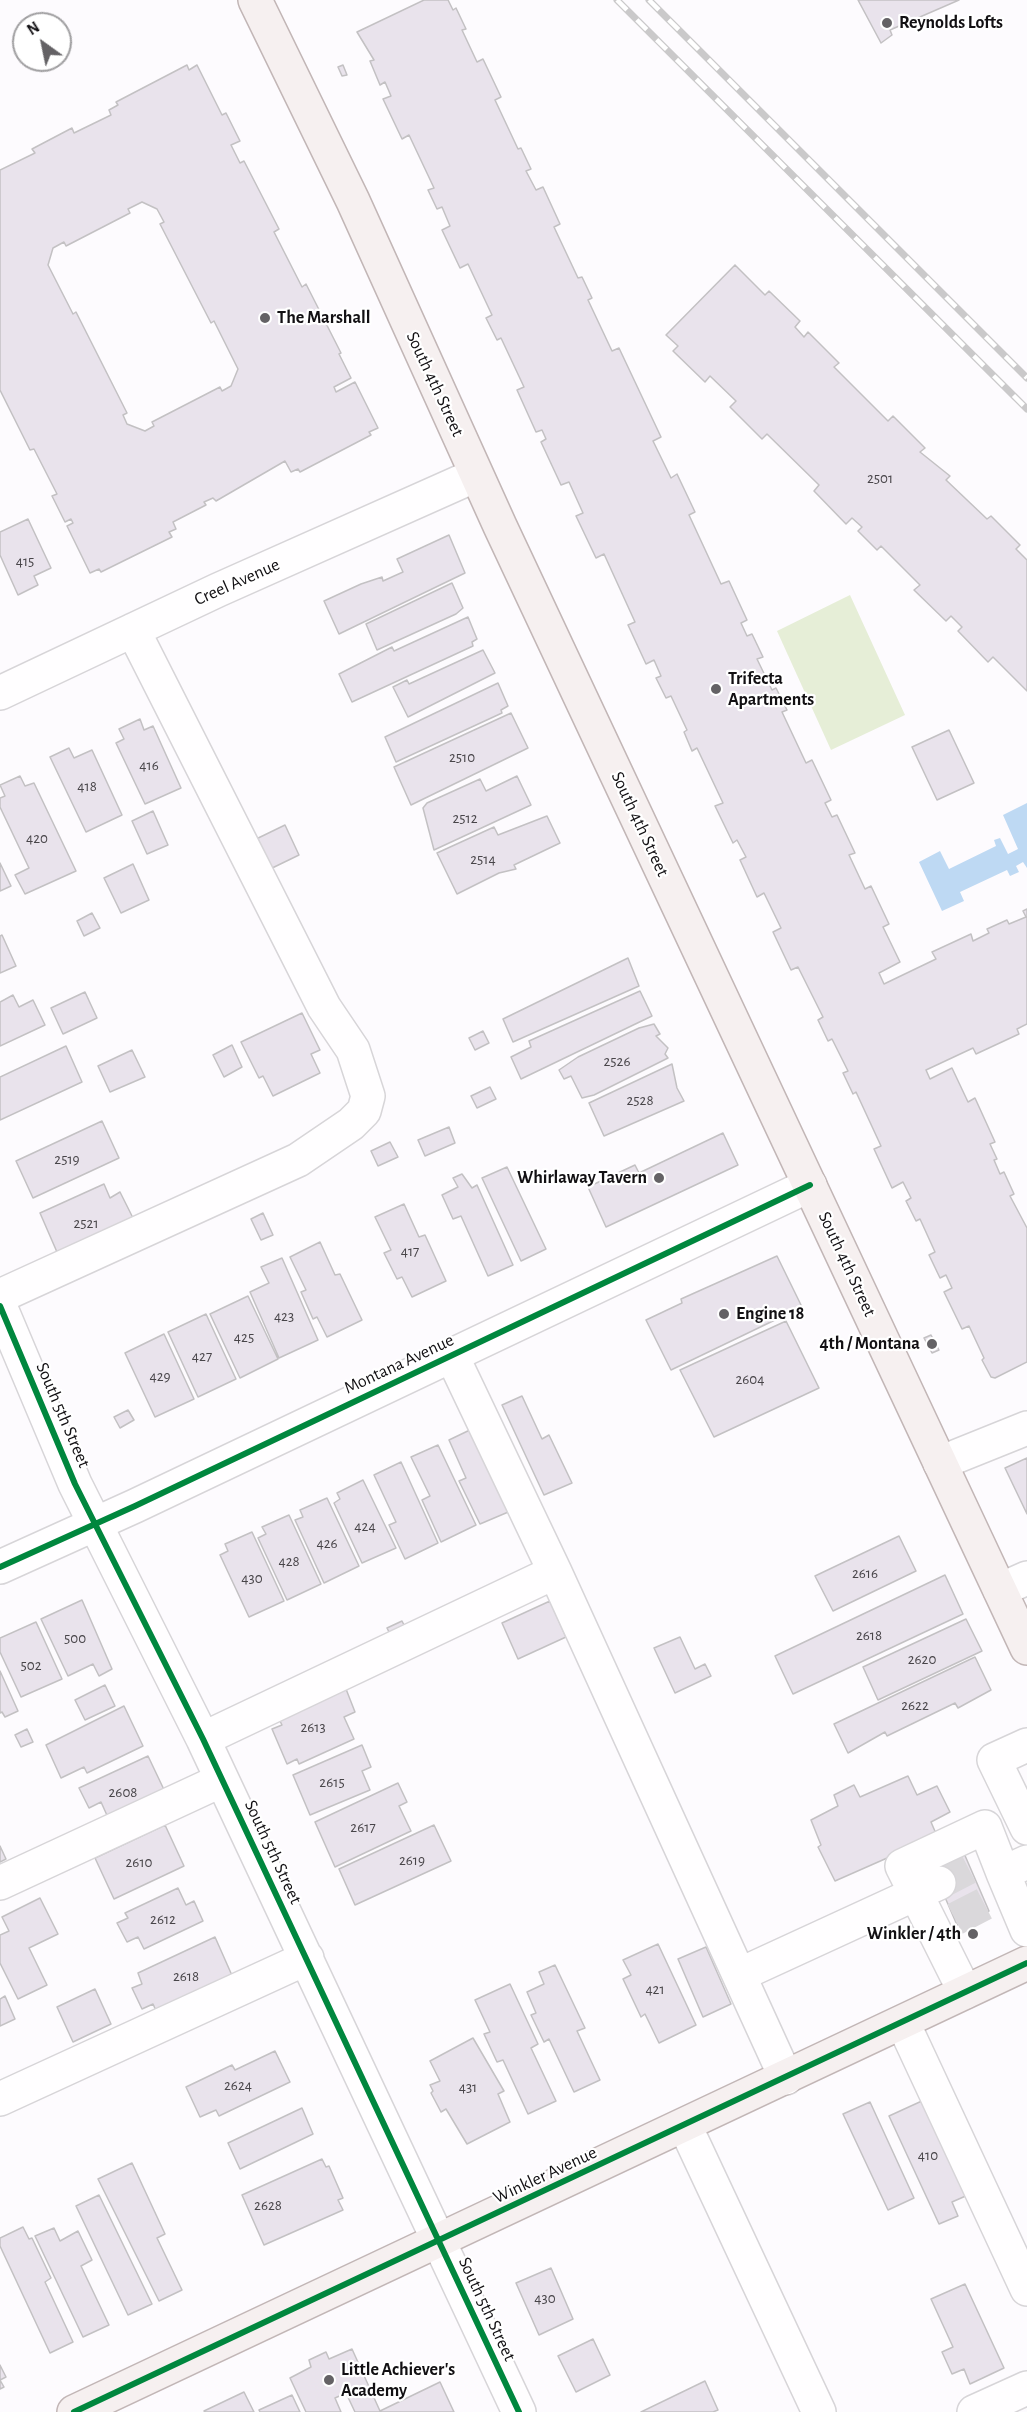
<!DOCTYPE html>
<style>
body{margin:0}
#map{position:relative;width:1027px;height:2412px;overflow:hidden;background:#fdfbfe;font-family:"Alegreya Sans",sans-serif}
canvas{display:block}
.north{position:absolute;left:12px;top:12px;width:60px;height:60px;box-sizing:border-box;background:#fff;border:2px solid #a09fa1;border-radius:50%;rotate:327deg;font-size:16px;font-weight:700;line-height:24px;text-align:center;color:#121013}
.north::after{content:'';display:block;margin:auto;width:21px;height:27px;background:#646265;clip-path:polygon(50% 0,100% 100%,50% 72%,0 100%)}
</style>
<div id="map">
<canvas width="1027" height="2412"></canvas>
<div class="north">N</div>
</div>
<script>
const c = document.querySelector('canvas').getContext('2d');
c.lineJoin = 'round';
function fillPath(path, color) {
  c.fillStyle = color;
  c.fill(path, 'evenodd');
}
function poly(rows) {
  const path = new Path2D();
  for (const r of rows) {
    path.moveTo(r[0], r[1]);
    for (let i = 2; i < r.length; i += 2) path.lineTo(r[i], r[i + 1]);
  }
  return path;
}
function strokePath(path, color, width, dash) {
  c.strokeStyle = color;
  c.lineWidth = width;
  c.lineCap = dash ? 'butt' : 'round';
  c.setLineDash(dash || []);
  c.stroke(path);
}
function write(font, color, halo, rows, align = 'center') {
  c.font = font + ' "Alegreya Sans",sans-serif';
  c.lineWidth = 4.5;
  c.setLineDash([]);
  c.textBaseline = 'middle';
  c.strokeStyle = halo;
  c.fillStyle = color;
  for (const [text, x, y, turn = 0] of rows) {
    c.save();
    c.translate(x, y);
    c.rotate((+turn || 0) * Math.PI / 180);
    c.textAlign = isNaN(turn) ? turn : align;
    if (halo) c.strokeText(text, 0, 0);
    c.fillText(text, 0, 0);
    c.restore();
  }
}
const green = poly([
 [850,595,905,715,831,750,777,631]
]);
const water = poly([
 [1027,803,1027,868,1023,862,1016,866,1019,872,1010,876,1007,870,960,892,964,901,942,911,919,862,940,851,949,869,996,846,994,840,1000,838,1008,854,1018,849,1003,815]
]);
const building = poly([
 [424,0,448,0,453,10,456,8,466,29,462,30,477,62,483,59,501,97,495,100,518,149,521,148,531,169,526,171,536,190,543,187,560,224,554,227,578,278,582,277,592,298,588,300,612,351,619,348,661,437,653,441,671,478,677,474,695,512,689,515,721,584,729,581,747,620,741,623,747,636,752,634,763,657,757,659,772,690,776,688,787,710,782,712,806,763,812,760,831,800,825,803,832,817,837,815,855,853,849,855,865,889,871,886,889,924,883,927,900,962,879,973,884,984,936,959,932,952,971,934,973,941,989,933,987,929,1007,920,1009,924,1026,917,1023,911,1027,909,1027,1024,1017,1029,1019,1034,976,1054,973,1048,926,1070,930,1079,952,1068,968,1102,975,1098,995,1142,990,1144,997,1159,994,1160,1000,1174,1004,1172,1014,1194,1010,1196,1027,1228,1027,1362,995,1378,991,1377,982,1360,984,1358,969,1326,962,1329,944,1292,952,1288,946,1275,940,1278,929,1255,935,1252,920,1219,916,1221,906,1201,911,1198,903,1182,892,1188,874,1149,881,1146,856,1092,853,1094,843,1073,848,1071,832,1039,828,1041,818,1020,823,1017,798,967,791,970,773,932,781,928,764,893,757,897,740,860,746,857,737,840,733,843,715,806,723,803,697,748,692,751,684,732,687,730,671,696,666,698,656,678,661,676,654,660,646,664,628,625,635,622,604,554,596,558,576,516,583,513,569,482,561,485,541,442,546,439,542,430,536,432,517,390,524,387,501,338,497,340,486,318,492,315,468,264,460,268,442,230,450,226,442,207,437,209,428,190,434,188,409,135,402,139,383,99,391,96,385,82,380,85,370,61,374,60,357,32,424,0],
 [858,0,959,0,890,30,892,35,881,43,858,0],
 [187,65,189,70,197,65,222,115,226,113,240,141,231,145,240,163,244,161,279,229,274,232,302,287,306,284,341,353,339,354,351,378,334,387,336,392,355,382,378,428,369,432,371,435,300,472,298,469,291,472,285,461,216,501,213,498,204,502,206,505,173,522,176,529,169,532,172,537,101,572,99,569,90,573,67,526,73,523,71,519,65,522,52,496,57,494,34,449,30,450,0,390,0,170,35,153,32,149,72,128,74,133,111,115,109,110,118,105,116,102,187,65],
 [142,202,157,209,164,222,160,224,211,323,214,321,238,369,231,386,222,391,220,387,152,422,154,426,145,431,127,424,123,415,127,413,76,312,73,314,48,265,53,248,64,242,66,246,130,213,128,209,142,202],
 [343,65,347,75,342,76,338,67,343,65],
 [735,265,765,295,769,291,800,321,795,327,804,337,808,332,839,363,834,367,888,421,893,416,925,448,920,452,950,476,946,480,987,519,991,516,1020,545,1016,549,1027,560,1027,691,993,657,988,662,958,631,962,627,951,616,946,621,914,590,920,585,881,546,877,550,858,531,862,527,852,518,846,524,814,491,819,485,767,434,762,439,730,407,736,401,710,376,705,382,673,351,678,346,666,335,735,265],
 [28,519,51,568,34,576,38,585,18,595,0,555,0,532,28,519],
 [449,535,465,573,339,634,324,601,361,584,382,577,383,581,403,572,397,559,449,535],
 [452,583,463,608,456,614,377,650,366,624,452,583],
 [468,617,477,639,472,642,473,646,352,702,339,674,392,647,394,651,468,617],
 [483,650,495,673,408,717,393,687,407,680,409,684,483,650],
 [498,683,508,706,501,710,502,713,396,762,385,737,498,683],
 [511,713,528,748,411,805,394,767,511,713],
 [140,719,144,730,153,726,181,788,145,804,116,743,124,739,119,729,140,719],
 [949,730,974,783,937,800,912,747,949,730],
 [69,748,74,758,92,750,122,815,86,832,50,757,69,748],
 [20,776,25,786,34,783,76,871,25,894,15,875,29,868,0,807,0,798,5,796,0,785,20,776],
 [517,776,531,805,434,850,423,808,427,803,480,779,486,791,517,776],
 [153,811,168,845,147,854,132,821,153,811],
 [547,816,560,843,514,865,516,869,499,873,457,894,437,853,494,827,498,835,547,816],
 [285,825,299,855,264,872,250,842,285,825],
 [0,863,11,886,0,891,0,863],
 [133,864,149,900,121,913,104,878,133,864],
 [92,913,100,928,84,936,77,921,92,913],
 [2,935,16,966,0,973,0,936,2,935],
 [628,958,639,986,513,1042,503,1019,628,958],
 [640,991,652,1016,521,1079,511,1057,531,1047,529,1041,640,991],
 [85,992,97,1018,63,1034,51,1008,85,992],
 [13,995,19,1007,33,1000,45,1025,0,1046,0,1002,13,995],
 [302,1013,320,1050,311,1054,320,1073,273,1096,263,1076,259,1078,241,1042,302,1013],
 [654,1024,660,1034,656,1036,668,1048,665,1054,668,1058,594,1095,582,1098,571,1076,564,1079,559,1070,578,1057,639,1028,654,1024],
 [483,1031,489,1043,475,1050,469,1038,483,1031],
 [232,1045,242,1067,224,1077,213,1055,232,1045],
 [66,1046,82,1082,0,1120,0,1077,66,1046],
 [132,1050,145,1077,110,1092,98,1066,132,1050],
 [672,1064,677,1088,684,1101,604,1136,589,1103,672,1064],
 [490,1087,496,1099,477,1108,471,1096,490,1087],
 [102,1121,119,1158,33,1198,16,1161,102,1121],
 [449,1127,455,1143,425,1156,418,1140,449,1127],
 [723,1133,738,1165,606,1227,588,1187,635,1165,639,1173,723,1133],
 [390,1142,398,1157,378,1166,371,1151,390,1142],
 [507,1167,546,1249,521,1261,482,1178,507,1167],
 [462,1174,472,1188,477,1185,513,1265,488,1276,461,1216,453,1219,442,1195,458,1187,453,1178,462,1174],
 [104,1184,110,1198,120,1192,134,1220,60,1259,40,1213,104,1184],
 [404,1204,419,1237,425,1235,446,1281,412,1297,402,1277,397,1279,384,1253,391,1250,375,1217,404,1204],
 [263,1213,273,1235,261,1240,251,1219,263,1213],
 [320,1242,335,1275,340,1274,362,1320,327,1337,317,1317,313,1319,301,1292,306,1290,290,1257,320,1242],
 [777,1256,802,1307,671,1370,646,1320,682,1303,681,1299,777,1256],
 [282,1258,318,1340,279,1358,250,1292,269,1283,261,1267,282,1258],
 [248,1296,278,1359,240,1378,210,1314,248,1296],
 [206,1314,236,1379,198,1397,168,1332,206,1314],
 [786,1321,819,1388,714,1437,680,1370,786,1321],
 [164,1334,194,1399,155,1417,125,1353,164,1334],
 [931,1335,939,1350,932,1353,924,1338,931,1335],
 [522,1396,542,1439,549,1435,572,1483,544,1495,502,1405,522,1396],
 [128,1410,134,1420,120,1428,114,1417,128,1410],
 [474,1428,513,1510,480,1524,459,1481,466,1478,449,1440,474,1428],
 [438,1445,476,1525,441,1542,422,1500,430,1496,411,1457,438,1445],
 [1027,1458,1027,1514,1005,1468,1027,1458],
 [401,1462,438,1543,405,1559,389,1525,396,1522,374,1475,401,1462],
 [363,1480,396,1548,362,1563,334,1503,340,1499,337,1493,363,1480],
 [327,1498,359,1566,324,1583,295,1520,303,1517,300,1510,327,1498],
 [289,1515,321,1584,287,1600,258,1538,266,1534,262,1527,289,1515],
 [252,1532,284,1601,249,1617,220,1555,228,1551,225,1544,252,1532],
 [899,1536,916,1571,833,1611,815,1576,899,1536],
 [945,1575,963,1614,793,1694,775,1656,945,1575],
 [82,1600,112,1669,99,1676,93,1664,68,1676,41,1619,82,1600],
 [550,1601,566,1637,518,1659,502,1623,550,1601],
 [966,1619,982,1651,878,1700,863,1667,966,1619],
 [402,1621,407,1631,392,1638,387,1628,402,1621],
 [36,1622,62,1679,21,1697,0,1652,0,1638,36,1622],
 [680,1637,695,1669,705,1664,711,1676,675,1693,654,1648,680,1637],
 [975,1657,991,1690,958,1708,955,1703,887,1736,885,1732,848,1753,834,1724,975,1657],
 [0,1671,18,1711,5,1717,2,1712,0,1713,0,1671],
 [105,1685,115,1706,85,1720,75,1700,105,1685],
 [346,1689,355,1712,344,1717,354,1739,299,1764,297,1759,287,1764,272,1729,282,1725,279,1719,346,1689],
 [124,1706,143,1746,87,1773,84,1767,61,1778,46,1745,124,1706],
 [27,1729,33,1742,21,1747,15,1735,27,1729],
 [362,1745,371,1767,362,1771,370,1790,310,1815,293,1775,362,1745],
 [148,1756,167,1796,110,1822,101,1802,89,1808,79,1788,148,1756],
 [908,1776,917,1795,937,1786,950,1812,931,1822,937,1836,835,1881,818,1847,821,1845,811,1820,838,1806,834,1795,854,1785,860,1797,908,1776],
 [398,1783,407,1802,399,1806,411,1831,335,1867,315,1822,398,1783],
 [165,1825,184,1866,114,1899,95,1858,165,1825],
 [434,1825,451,1861,355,1905,339,1869,434,1825],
 [960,1844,989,1911,957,1925,928,1858,960,1844],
 [0,1846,6,1859,0,1862,0,1846],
 [178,1888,186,1905,194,1901,203,1921,144,1949,138,1937,127,1942,117,1923,128,1918,125,1913,178,1888],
 [40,1898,58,1934,29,1948,47,1985,18,1999,0,1963,0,1935,9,1931,2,1917,40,1898],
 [215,1937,234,1980,158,2015,153,2004,142,2009,132,1988,142,1984,138,1973,215,1937],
 [658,1944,696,2025,659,2043,645,2014,641,2017,623,1979,631,1975,623,1960,658,1944],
 [706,1947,731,2004,703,2017,678,1959,706,1947],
 [555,1965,585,2028,577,2031,600,2080,574,2092,549,2039,544,2042,531,2015,536,2013,527,1992,544,1984,539,1972,555,1965],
 [510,1984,538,2044,531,2048,556,2101,528,2114,503,2060,497,2062,484,2034,490,2032,475,2000,510,1984],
 [95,1989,111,2024,73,2042,57,2007,95,1989],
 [5,1996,15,2019,0,2026,0,1999,5,1996],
 [473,2038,504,2091,498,2094,510,2122,467,2144,446,2109,441,2112,431,2093,433,2091,430,2085,440,2081,430,2061,473,2038],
 [275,2051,290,2082,219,2116,216,2110,200,2117,186,2087,232,2065,235,2070,275,2051],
 [924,2100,968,2195,952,2202,958,2216,939,2224,889,2116,924,2100],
 [870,2102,914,2198,888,2210,843,2114,870,2102],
 [302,2108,313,2134,240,2169,228,2143,302,2108],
 [322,2159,326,2167,329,2166,343,2198,338,2200,343,2210,264,2245,242,2195,322,2159],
 [132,2163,165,2234,157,2238,182,2290,159,2301,98,2179,132,2163],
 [99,2195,152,2304,128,2315,76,2206,99,2195],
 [23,2227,29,2239,32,2238,51,2278,45,2282,73,2342,50,2353,0,2246,0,2238,23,2227],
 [54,2228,60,2241,78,2231,92,2260,81,2266,109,2325,83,2337,35,2236,54,2228],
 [551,2268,573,2319,539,2335,516,2283,551,2268],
 [965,2284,1004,2368,970,2384,964,2369,952,2374,942,2352,953,2347,931,2299,965,2284],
 [593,2339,610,2375,576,2392,558,2356,593,2339],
 [352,2349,380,2411,440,2382,454,2412,355,2412,346,2393,335,2398,341,2412,306,2412,290,2378,311,2367,309,2360,326,2352,329,2359,352,2349],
 [0,2365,6,2377,0,2380,4,2387,0,2389,0,2365],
 [705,2381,718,2410,713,2412,641,2412,705,2381],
 [244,2392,254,2412,205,2412,204,2411,244,2392],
 [292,2395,300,2412,260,2412,259,2410,292,2395]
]);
const minorTunnel = poly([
 [939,1883,970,1867],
 [955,1919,986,1903]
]);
const minor = poly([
 [0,693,218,590,476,475],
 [0,1296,298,1160,351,1124,364,1111,368,1096,353,1050,324,1007,133,630],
 [0,1306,75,1484,203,1739,519,2412],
 [452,1356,555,1572,786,2078],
 [940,1463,1027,1428],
 [0,1567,135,1506,810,1185],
 [1000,1590,1027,1578],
 [203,1739,555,1572],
 [1027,1745,994,1760,1027,1828],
 [1003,1873,1027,1930],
 [0,1883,222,1780],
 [739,1975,939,1883],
 [965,1992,902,1866,985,1827,1003,1873,1027,1862],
 [903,2023,1027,2289],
 [0,2099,307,1958],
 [685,2126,819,2412],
 [974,2412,1027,2388]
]);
const major = poly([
 [255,0,353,201,500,526,1027,1648],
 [74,2412,1027,1963]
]);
const rail = poly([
 [617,0,1027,409],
 [649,0,1027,378]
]);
const cycleway = poly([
 [0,1306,75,1484,203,1739,519,2412],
 [0,1567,135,1506,810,1185],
 [74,2412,1027,1963]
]);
const markers = [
 [887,23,6,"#646265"],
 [265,318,6,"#646265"],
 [716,689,6,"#646265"],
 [659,1178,6,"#646265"],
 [724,1314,6,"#646265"],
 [932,1344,6,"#646265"],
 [973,1934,6,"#646265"],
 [329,2380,6,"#646265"]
];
const numberNames = [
 ["2501",880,478],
 ["415",25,561],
 ["2510",462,757],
 ["416",149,765],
 ["418",87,786],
 ["2512",465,818],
 ["420",37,838],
 ["2514",483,859],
 ["2526",617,1061],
 ["2528",640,1100],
 ["2519",67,1159],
 ["2521",86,1223],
 ["417",410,1251],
 ["423",284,1316],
 ["425",244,1337],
 ["427",202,1356],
 ["429",160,1376],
 ["2604",750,1379],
 ["424",365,1526],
 ["426",327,1543],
 ["428",289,1561],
 ["2616",865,1573],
 ["430",252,1578],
 ["2618",869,1635],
 ["500",75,1638],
 ["2620",922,1659],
 ["502",31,1665],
 ["2622",915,1705],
 ["2613",313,1727],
 ["2615",332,1782],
 ["2608",123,1792],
 ["2617",363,1827],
 ["2619",412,1860],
 ["2610",139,1862],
 ["2612",163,1919],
 ["2618",186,1976],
 ["421",655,1989],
 ["2624",238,2085],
 ["431",468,2087],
 ["410",928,2155],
 ["2628",268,2205],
 ["430",545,2298]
];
const poiNames = [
 ["Reynolds Lofts",899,23],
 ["The Marshall",277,318],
 ["Trifecta",728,679],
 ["Apartments",728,700],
 ["Whirlaway Tavern",647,1178,"right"],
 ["Engine 18",736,1314],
 ["4th / Montana",920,1344,"right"],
 ["Winkler / 4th",961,1934,"right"],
 ["Little Achiever's",341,2370],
 ["Academy",341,2391]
];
const streetNames = [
 ["South 4th Street",435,384,65],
 ["Creel Avenue",237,582,-24],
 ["South 4th Street",640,824,65],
 ["South 4th Street",847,1264,65],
 ["Montana Avenue",399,1364,-25],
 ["South 5th Street",63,1415,67],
 ["South 5th Street",273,1852,65],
 ["Winkler Avenue",545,2175,-25],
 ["South 5th Street",487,2309,65]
];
fillPath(green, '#e6eed7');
fillPath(water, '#bed9f3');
fillPath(building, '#e9e3ec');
strokePath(building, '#c3c1c3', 1.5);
strokePath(minorTunnel, '#dad8db', 33, [33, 16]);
strokePath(minor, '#d7d5d8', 36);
strokePath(major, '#c2b6b6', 36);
strokePath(minor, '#fffeff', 33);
strokePath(major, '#f6f0f0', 33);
strokePath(rail, '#cac9ca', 7);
strokePath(rail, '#fff', 4.5, [14]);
strokePath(cycleway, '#00873e', 6);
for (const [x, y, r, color] of markers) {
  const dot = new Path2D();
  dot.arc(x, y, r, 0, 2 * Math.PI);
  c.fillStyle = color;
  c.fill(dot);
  strokePath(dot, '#fff', 2);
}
write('15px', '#484549', null, numberNames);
write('bold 18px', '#121013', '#fff', poiNames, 'left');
write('18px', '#121013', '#fff', streetNames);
</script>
